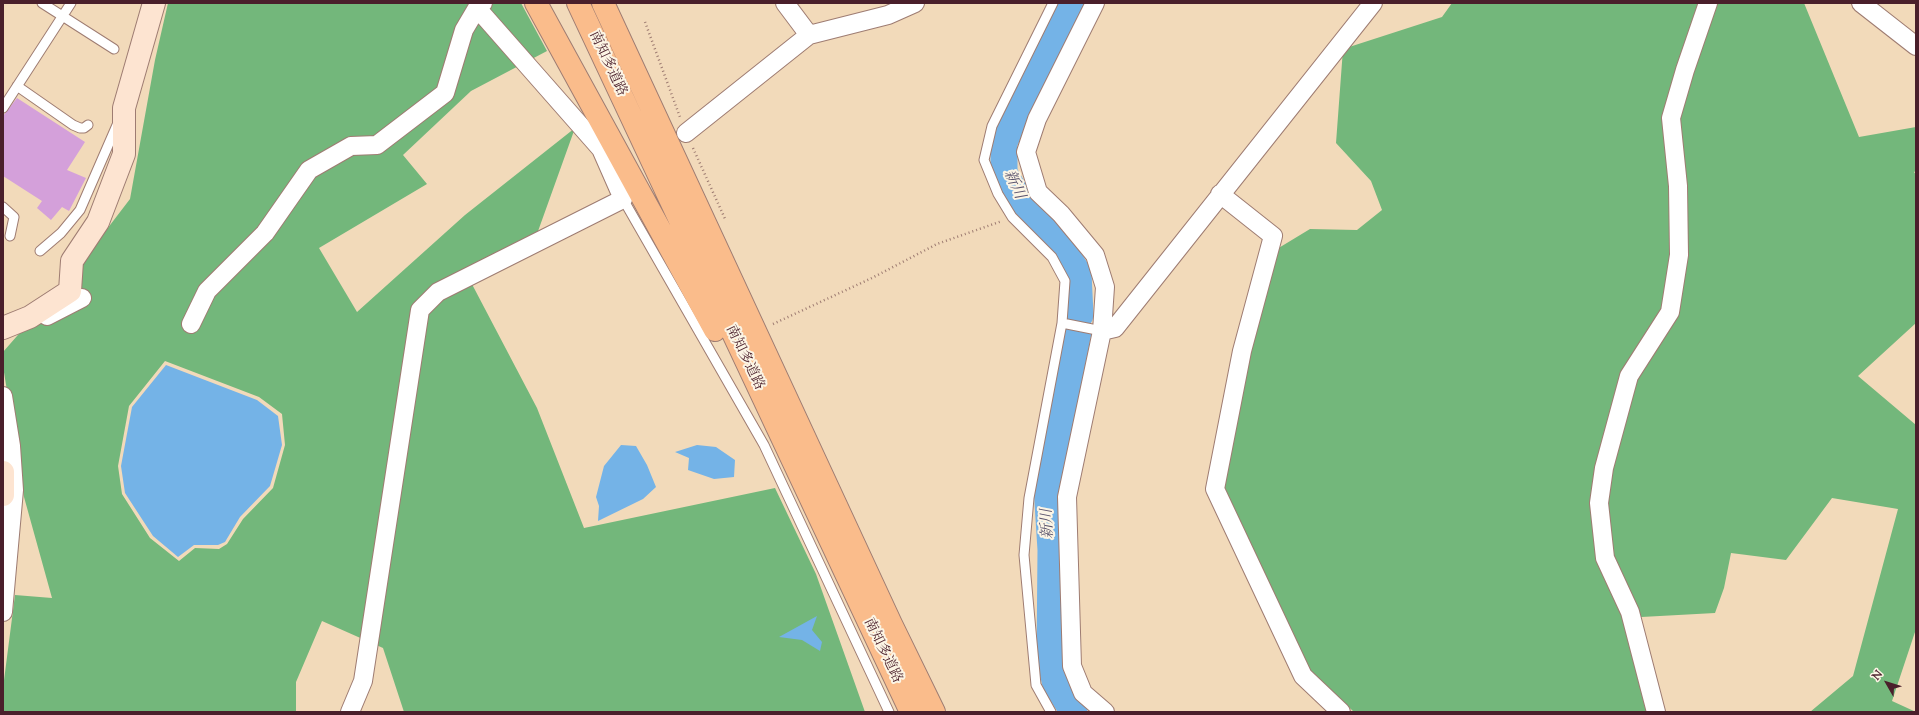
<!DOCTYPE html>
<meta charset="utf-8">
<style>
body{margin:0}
#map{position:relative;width:1919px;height:715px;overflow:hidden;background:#f2daba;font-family:"Sorts Mill Goudy",serif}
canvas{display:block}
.frame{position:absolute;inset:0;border:4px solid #4a1f2b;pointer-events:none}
.north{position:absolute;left:1867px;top:663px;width:40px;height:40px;-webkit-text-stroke:3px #fcf5e5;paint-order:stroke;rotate:309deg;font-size:11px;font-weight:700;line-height:16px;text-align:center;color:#4a1f2b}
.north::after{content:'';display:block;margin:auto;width:14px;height:18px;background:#4a1f2b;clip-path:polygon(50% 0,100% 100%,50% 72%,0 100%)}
</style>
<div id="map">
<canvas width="1919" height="715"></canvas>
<div class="frame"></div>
<div class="north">N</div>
</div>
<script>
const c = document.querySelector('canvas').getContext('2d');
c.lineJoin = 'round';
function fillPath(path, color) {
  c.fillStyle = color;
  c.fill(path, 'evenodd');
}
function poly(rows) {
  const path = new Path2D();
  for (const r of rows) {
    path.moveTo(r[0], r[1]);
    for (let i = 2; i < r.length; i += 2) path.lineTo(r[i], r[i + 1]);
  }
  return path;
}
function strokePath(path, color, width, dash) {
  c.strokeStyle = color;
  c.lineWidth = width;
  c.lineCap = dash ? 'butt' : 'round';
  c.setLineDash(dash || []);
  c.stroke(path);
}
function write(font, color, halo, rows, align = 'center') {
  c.font = font + ' "Sorts Mill Goudy","Noto Serif JP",serif';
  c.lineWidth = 4;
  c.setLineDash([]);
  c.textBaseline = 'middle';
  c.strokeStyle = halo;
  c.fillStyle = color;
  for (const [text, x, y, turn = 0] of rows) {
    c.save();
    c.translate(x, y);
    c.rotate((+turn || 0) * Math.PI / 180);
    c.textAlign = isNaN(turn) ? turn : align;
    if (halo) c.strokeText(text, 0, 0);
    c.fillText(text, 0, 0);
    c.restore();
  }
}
const forest = poly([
 [168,3,521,3,547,51,471,91,403,155,427,184,319,248,357,312,465,215,575,128,537,234,464,269,537,408,584,528,775,488,816,574,865,712,404,712,383,648,322,621,296,682,296,712,3,712,3,688,15,595,52,598,24,497,3,366,3,352,81,263,130,199,155,60],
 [165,361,259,397,282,414,285,445,273,488,243,519,227,544,219,549,195,548,179,561,150,538,122,494,118,466,129,406],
 [1452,3,1804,3,1859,137,1916,127,1916,171,1914,172,1916,175,1916,323,1858,376,1916,425,1916,629,1892,701,1916,712,1810,712,1853,676,1898,509,1832,498,1786,560,1731,553,1724,588,1715,613,1623,618,1648,712,1354,712,1307,667,1224,489,1251,347,1277,249,1310,229,1357,230,1382,210,1371,181,1336,143,1343,49,1442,17]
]);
const water = poly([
 [166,365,257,400,278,416,282,445,270,486,240,517,225,542,218,545,194,545,178,557,153,536,125,493,121,466,132,407],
 [621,445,636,446,647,465,656,487,643,499,598,521,599,506,596,497,604,466],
 [697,445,716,447,735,460,734,477,714,479,688,470,689,458,675,452],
 [817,616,812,630,822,642,820,651,802,640,779,637]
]);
const river = poly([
 [1073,3,1004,142,1004,173,1023,206,1051,232,1078,273,1080,315],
 [1074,712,1056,685,1050,658,1051,550,1047,487,1078,332]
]);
const building = poly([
 [17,98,85,142,67,170,86,178,69,211,62,207,51,220,37,208,42,201,3,176,3,116]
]);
const path = poly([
 [645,22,680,117],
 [693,148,726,221],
 [773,324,872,278,937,244,1002,221]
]);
const lane = poly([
 [42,3,114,49],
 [17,86,73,125,80,128,84,128,88,125],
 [3,108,71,3],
 [623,199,764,445,889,712],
 [3,207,14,217,10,236],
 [40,251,61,233,80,210,117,125],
 [1062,323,1102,331],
 [1051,712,1036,685,1024,555,1029,498,1062,323,1065,281,1052,257,1012,217,998,194,984,160,992,126,1053,3]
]);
const street = poly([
 [785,3,809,35],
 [1095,3,1037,119,1026,152,1038,192,1061,214,1095,255,1105,287,1102,331,1067,497,1072,666,1083,693,1105,712],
 [1861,3,1916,46],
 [686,133,809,35,888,15,915,3],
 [1220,194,1273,236,1242,351,1215,489,1303,676,1341,712],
 [47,316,82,298],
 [191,324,207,291,265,233,309,170,351,146,377,145,445,93,464,30,477,8,483,3],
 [1102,331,1115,328,1373,3],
 [3,396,11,446,14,490,3,612],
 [350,712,363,681,420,310,438,292,623,199,601,149,477,8],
 [1656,712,1630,612,1605,558,1599,503,1604,468,1629,376,1670,312,1679,255,1678,186,1671,118,1685,70,1708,3]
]);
const secondary = poly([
 [3,328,30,317,70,291,72,261,98,222,124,154,124,108,154,3],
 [3,472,3,495]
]);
const highway = poly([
 [536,3,715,330],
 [578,3,911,712],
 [603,3,891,624,934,712]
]);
const streetNames = [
 ["南知多道路",607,64,65],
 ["南知多道路",744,358,64],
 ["南知多道路",882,651,64]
];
const waterNames = [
 ["新川",1013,185,66],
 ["新川",1049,524,-93]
];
fillPath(forest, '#73b77b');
fillPath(water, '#74b3e7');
strokePath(river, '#74b3e7', 27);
fillPath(building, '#d4a0da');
strokePath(lane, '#9e7c72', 11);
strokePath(street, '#9e7c72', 20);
strokePath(secondary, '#9e7c72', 24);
strokePath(highway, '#9e7c72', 24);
strokePath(path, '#9e7c72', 2.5, [1, 3]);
strokePath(lane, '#fff', 9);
strokePath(street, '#fff', 18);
strokePath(secondary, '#fde4d1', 22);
strokePath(highway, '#fabc8b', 22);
write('14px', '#4a1f2b', '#fcf5e5', streetNames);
write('italic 15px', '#59536d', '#fcf5e5', waterNames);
</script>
